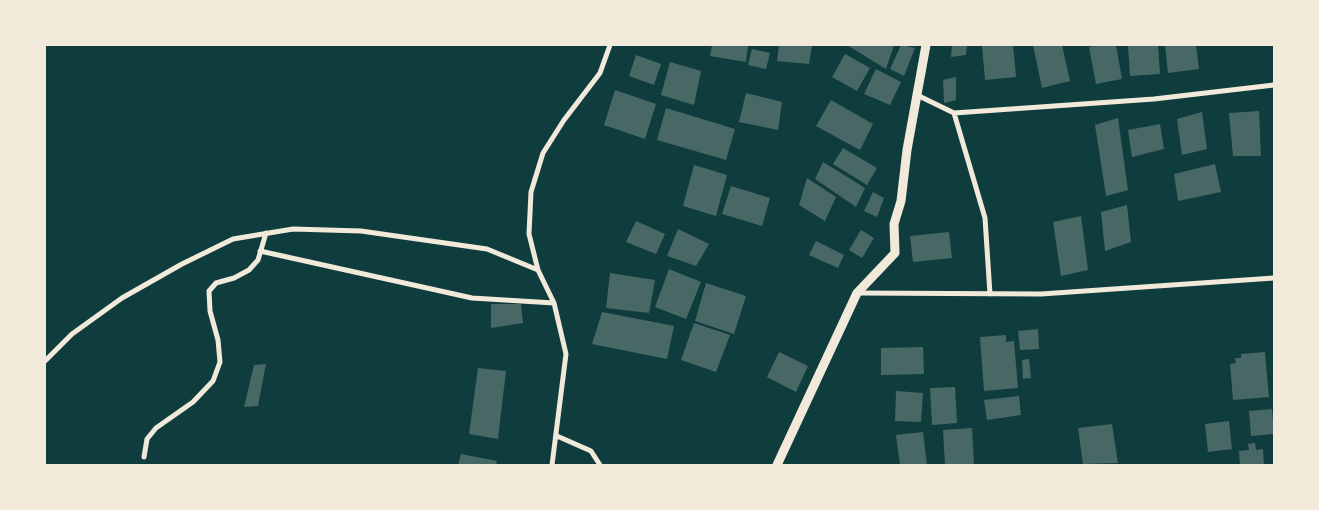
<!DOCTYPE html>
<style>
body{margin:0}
#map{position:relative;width:1319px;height:510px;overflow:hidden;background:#0f3d3e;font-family:Raleway,sans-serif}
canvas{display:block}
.frame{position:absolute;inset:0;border:46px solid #f1e9da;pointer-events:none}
</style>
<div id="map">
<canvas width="1319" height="510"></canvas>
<div class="frame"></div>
</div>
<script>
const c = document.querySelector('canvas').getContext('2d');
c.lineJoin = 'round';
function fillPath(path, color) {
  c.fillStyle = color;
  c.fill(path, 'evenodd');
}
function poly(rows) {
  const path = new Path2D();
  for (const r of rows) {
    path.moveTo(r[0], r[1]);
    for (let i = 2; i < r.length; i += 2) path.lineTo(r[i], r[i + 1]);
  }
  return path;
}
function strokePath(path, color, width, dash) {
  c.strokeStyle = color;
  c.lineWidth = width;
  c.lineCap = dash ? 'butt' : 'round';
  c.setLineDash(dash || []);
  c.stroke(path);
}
const building = poly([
 [712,45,748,45,746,62,710,56],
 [779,45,812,45,809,64,777,61],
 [847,45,894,45,886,69],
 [901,45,915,48,904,76,890,69],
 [952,45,967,45,966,55,951,57],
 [982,45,1013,45,1016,77,985,80],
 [1033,45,1062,45,1070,81,1042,88],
 [1102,45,1116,45,1122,79,1096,84,1089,47],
 [1128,45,1158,45,1160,74,1130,76],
 [1165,45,1196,45,1199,69,1168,73],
 [752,49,770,53,766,69,748,65],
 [845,54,870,68,857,91,832,77],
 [636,55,661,64,654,85,629,76],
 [670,62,701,71,694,105,661,95],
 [876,69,901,82,890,105,864,94],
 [956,77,956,100,944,103,943,80],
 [615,90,656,104,645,139,604,125],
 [746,93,782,102,778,130,739,122],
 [831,100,873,124,860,150,816,126],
 [666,108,735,129,726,160,657,140],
 [1259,111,1261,156,1233,156,1229,113],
 [1202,112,1207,149,1182,155,1177,119],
 [1118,118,1128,190,1106,196,1095,125],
 [1160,124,1164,149,1132,157,1128,130],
 [843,148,877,168,867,185,833,164],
 [823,162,865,188,856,207,815,179],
 [1215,164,1221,192,1178,201,1174,174],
 [694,165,727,175,716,216,683,206],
 [807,178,836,197,825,221,799,205],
 [731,186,770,198,762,226,722,214],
 [873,192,884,198,877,217,864,211],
 [1127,205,1131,242,1105,251,1101,212],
 [1081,216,1088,270,1061,276,1053,222],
 [636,221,665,234,656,254,626,242],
 [678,229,709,244,696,266,667,256],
 [861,230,874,238,862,258,849,250],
 [949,232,952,258,913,262,910,236],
 [816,241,844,255,838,268,809,255],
 [669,269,701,282,686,319,655,307],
 [610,273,655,280,649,313,606,308],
 [706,283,746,296,734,334,695,321],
 [491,304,521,304,523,323,491,328],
 [602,312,674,326,667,359,592,344],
 [694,323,730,335,716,372,681,360],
 [1038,329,1039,349,1020,350,1018,331],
 [1006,335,1006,342,1014,341,1018,388,984,391,980,337],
 [923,347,924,374,881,375,881,348],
 [779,352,808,366,796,392,767,377],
 [1265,352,1269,397,1233,400,1230,364,1236,363,1235,358,1241,358,1241,354],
 [1029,359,1031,378,1023,379,1022,360],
 [266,364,258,406,244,407,254,365],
 [478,368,506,371,498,439,469,434],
 [955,387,957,423,932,425,930,388],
 [896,391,923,393,921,422,895,421],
 [1019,396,1021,415,987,420,984,400],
 [1272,409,1274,434,1251,436,1249,411],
 [1229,421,1232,449,1208,452,1205,424],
 [1112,424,1118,463,1083,464,1078,428],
 [972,428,974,465,945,465,943,430],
 [923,432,927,465,900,465,896,435],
 [1255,443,1256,450,1263,449,1264,465,1240,465,1239,451,1249,450,1248,444],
 [461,454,497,461,496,465,458,465]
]);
const minor = poly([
 [917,95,954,113,1154,99,1274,85],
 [954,113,985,218,990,294],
 [260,251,472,298,554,303],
 [857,293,1041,294,1274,278],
 [45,361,72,334,122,298,182,264,233,239,293,229,361,231,487,249,538,270],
 [557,436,591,451,600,465],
 [144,457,147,439,156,428,193,402,213,381,220,362,218,340,210,311,209,291,216,283,234,278,249,270,258,260,266,233],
 [552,465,566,354,554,303,538,270,529,234,531,192,543,153,564,120,600,73,610,45]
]);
const tertiary = poly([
 [777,465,857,293,895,253,894,224,901,201,907,150,926,45]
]);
fillPath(building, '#486865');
strokePath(minor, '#f1e9da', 5);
strokePath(tertiary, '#f1e9da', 9);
</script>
